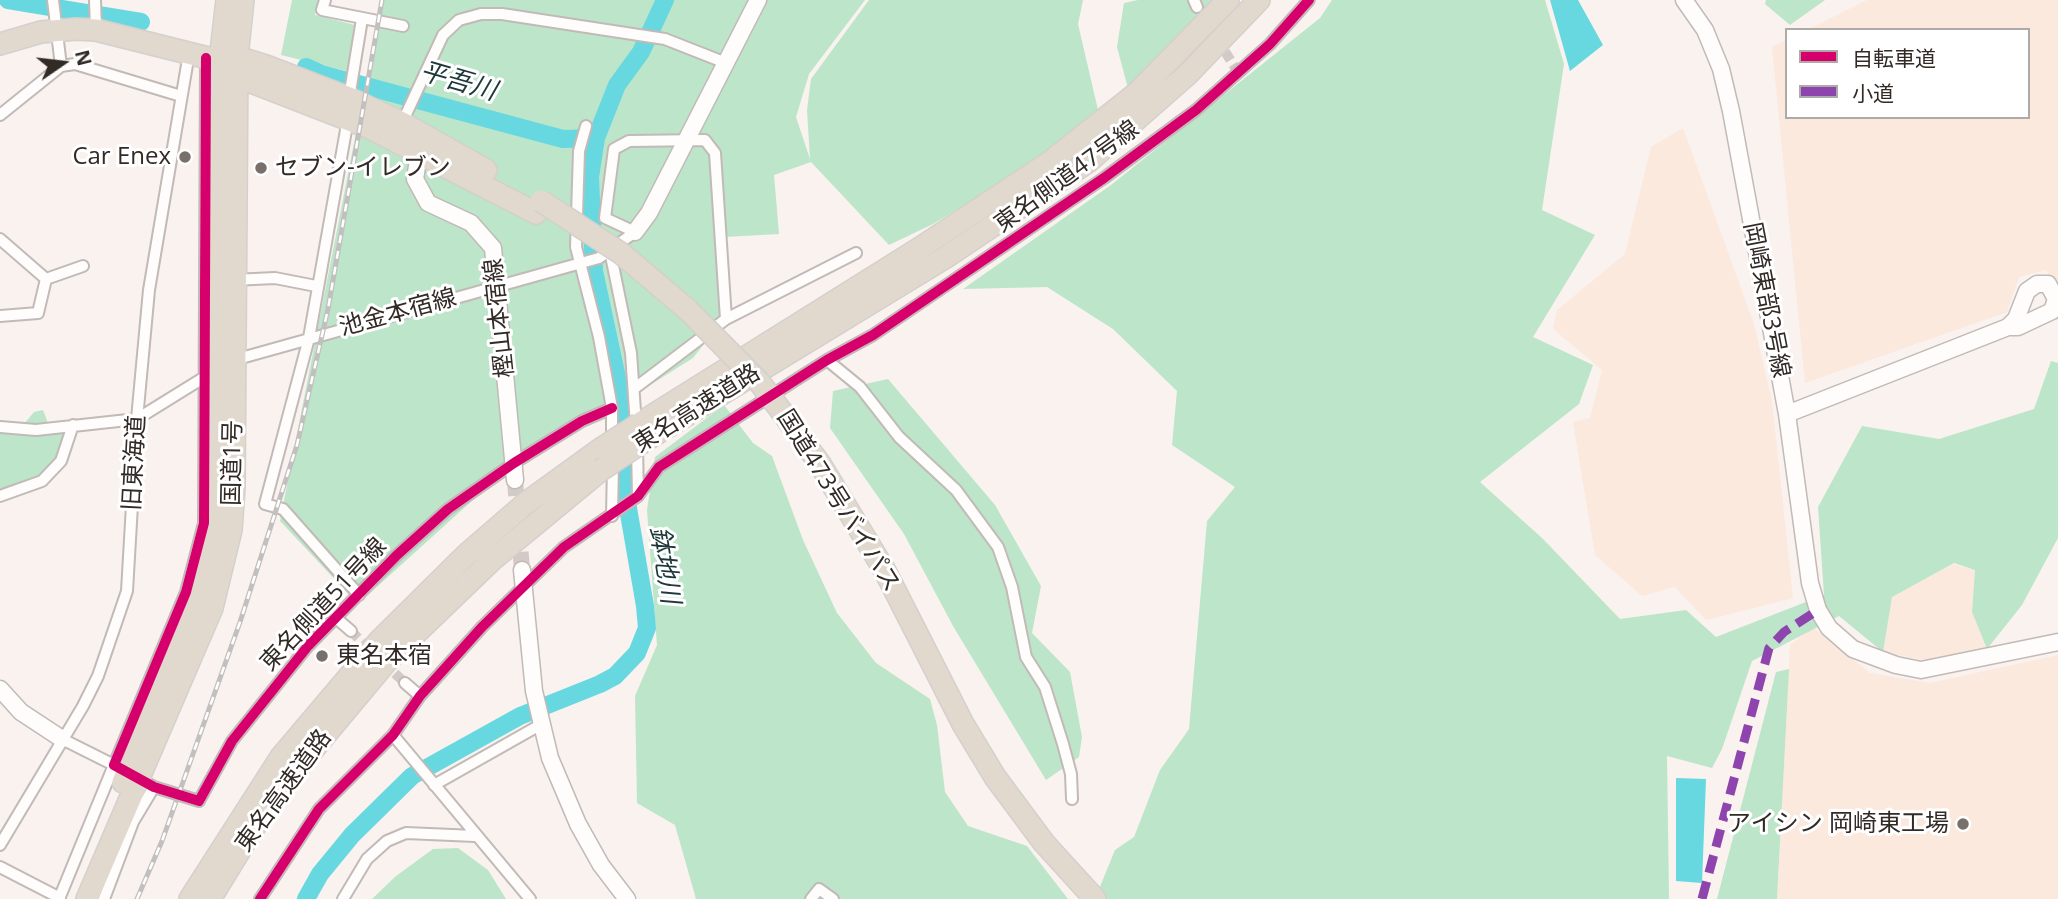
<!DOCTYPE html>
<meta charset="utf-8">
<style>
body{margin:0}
#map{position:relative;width:2058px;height:899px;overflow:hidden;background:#f9f2ee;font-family:"Open Sans","Noto Sans JP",sans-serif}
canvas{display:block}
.legend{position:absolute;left:1785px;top:28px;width:245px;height:91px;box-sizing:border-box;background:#fff;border:2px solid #adaaa8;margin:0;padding:9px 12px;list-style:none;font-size:21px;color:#312a25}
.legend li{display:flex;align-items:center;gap:14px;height:35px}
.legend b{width:35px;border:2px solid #adaaa8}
.north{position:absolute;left:28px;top:28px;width:70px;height:70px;-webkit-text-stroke:5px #fff;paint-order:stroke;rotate:76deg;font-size:19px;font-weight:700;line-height:28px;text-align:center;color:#312a25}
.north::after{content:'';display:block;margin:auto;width:24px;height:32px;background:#312a25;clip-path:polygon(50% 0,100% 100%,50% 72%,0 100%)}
</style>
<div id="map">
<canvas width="2058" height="899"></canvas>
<ul class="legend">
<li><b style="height:9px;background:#d6006c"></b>自転車道</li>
<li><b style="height:9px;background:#8e44ad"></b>小道</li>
</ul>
<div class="north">N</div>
</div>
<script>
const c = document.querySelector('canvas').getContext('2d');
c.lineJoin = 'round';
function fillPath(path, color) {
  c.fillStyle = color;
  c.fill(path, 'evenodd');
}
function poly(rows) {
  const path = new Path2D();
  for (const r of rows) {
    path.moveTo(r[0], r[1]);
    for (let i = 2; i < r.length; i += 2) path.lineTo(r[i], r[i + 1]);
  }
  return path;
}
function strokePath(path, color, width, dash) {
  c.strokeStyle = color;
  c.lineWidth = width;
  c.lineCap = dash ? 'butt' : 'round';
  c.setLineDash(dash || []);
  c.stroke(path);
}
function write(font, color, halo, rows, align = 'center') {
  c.font = font + ' "Open Sans","Noto Sans JP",sans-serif';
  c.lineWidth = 6;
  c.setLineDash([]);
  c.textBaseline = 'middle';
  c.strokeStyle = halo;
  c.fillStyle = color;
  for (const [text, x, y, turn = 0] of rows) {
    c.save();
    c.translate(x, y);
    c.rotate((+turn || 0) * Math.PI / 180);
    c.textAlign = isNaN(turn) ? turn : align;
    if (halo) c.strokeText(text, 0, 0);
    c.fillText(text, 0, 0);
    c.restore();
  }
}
const built = poly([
 [1867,0,2058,0,2058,299,2046,270,2019,277,2007,312,1805,383,1772,47,1787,40,1787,117,2028,117,2028,30,1807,30],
 [1683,128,1754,324,1772,401,1793,598,1706,620,1675,587,1642,596,1595,555,1573,422,1590,418,1602,370,1553,329,1557,310,1625,254,1651,147],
 [1953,564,1975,570,1972,612,1987,649,1929,661,1883,652,1891,597],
 [1813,627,1870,673,1930,683,2058,655,2058,899,1777,899,1790,645]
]);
const green = poly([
 [292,0,319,0,315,15,359,26,350,72,281,55],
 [382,0,865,0,809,74,796,117,810,159,807,110,811,79,869,0,1083,0,1078,24,1098,110,1050,153,933,224,889,245,811,162,774,175,779,234,724,237,730,311,693,358,485,489,358,604,280,521],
 [1138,0,1215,0,1129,92,1117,47,1124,3],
 [1332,0,1545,0,1564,64,1542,210,1595,235,1533,337,1593,365,1579,404,1480,482,1543,539,1620,619,1686,610,1716,637,1824,595,1818,507,1862,426,1939,439,2034,409,2051,361,2058,363,2058,538,2022,605,1987,649,1972,612,1975,570,1954,563,1892,597,1883,652,1839,616,1752,661,1722,749,1712,768,1667,756,1669,899,1095,899,1115,850,1134,837,1160,770,1189,729,1207,521,1235,487,1172,445,1177,391,1113,329,1047,287,963,289,1111,185,1320,18],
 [1766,0,1825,0,1790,25,1765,4],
 [888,379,995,505,1041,586,1032,633,1070,672,1082,737,1079,757,1046,780,953,626,904,534,830,428,833,391],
 [724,405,753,443,772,456,803,540,837,613,876,663,930,699,937,725,945,792,968,826,1027,846,1068,899,839,899,819,884,807,899,696,899,675,825,637,803,635,696,657,645,647,510,655,457],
 [43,410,52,434,65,431,55,460,35,479,0,489,0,433,15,435,34,412],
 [1789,669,1777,899,1717,899,1776,672],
 [458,848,488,870,506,899,372,899,396,876,433,849]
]);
const water = poly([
 [1550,0,1578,0,1603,45,1570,71],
 [1676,778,1706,779,1702,883,1676,881]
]);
const river = poly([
 [8,0,141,22],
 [306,67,321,74,563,139,596,138],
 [306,899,320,874,352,835,412,776,520,716,600,684,615,676,637,653,647,628,645,606,624,485,627,444,622,401,594,271,590,177,596,138,617,85,641,52,665,0]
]);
const streetTunnel = poly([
 [1217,39,1238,72],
 [351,631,372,652],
 [384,663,405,683]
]);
const secondaryTunnel = poly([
 [515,480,522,570]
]);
const street = poly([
 [53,0,61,66],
 [95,0,96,30],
 [325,0,322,10,403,26],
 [1194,0,1197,7],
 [206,58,204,523,186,592,114,765,154,787,199,801,232,741,308,646,397,555,448,509,514,463,582,421,612,408],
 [349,98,362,19],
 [0,115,61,66,75,64,181,96],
 [348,119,309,338,265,504,283,509,359,595],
 [402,123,443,35,459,20,481,14,502,14,665,39,726,63],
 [586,126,579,151,576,247,599,337,612,408,612,443],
 [0,239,46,279,38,313,0,316],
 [610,251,631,353,636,426],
 [46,279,83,266],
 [233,280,275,278,316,286],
 [234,360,599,258,635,232,605,218,614,149,629,141,705,140,715,153,726,319],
 [827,360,860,387,899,437,956,490,998,547,1012,587,1026,657,1045,687,1063,744,1071,774,1072,799],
 [635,388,726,319,856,253],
 [0,427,36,430,137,419,208,375],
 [637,446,638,496],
 [0,496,42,481,61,461,73,425],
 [612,516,613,463],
 [336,618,351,631],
 [405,683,420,696],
 [393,735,530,899],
 [434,785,540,725],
 [0,845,83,706,98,676,127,591,137,419,149,290,189,53],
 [0,867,60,898],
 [59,899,114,765,62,739],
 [104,899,133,822,154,787],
 [260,899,319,809,393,735,420,696,482,627,564,547,638,496,659,467,827,360,873,335,1104,178,1196,110,1270,44,1309,0],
 [343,899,367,859,387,841,406,833,475,836],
 [811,899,819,889,833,899]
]);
const secondary = poly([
 [1684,0,1705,30,1721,69,1731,111,1787,414,1810,583,1818,610,1829,628,1853,649,1896,665,1921,670,2058,642],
 [419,153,415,179,428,203,471,223,493,248,515,480],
 [635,232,649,213,758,0],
 [1787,414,2008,327,2018,327,2052,311,2056,299,2048,284,2037,284,2027,291,2016,319,2008,327],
 [522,570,534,691,550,758,578,824,601,865,627,899],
 [0,689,21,712,62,739]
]);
const highway = poly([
 [0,44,41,32,76,29,96,30,220,61,236,76,370,128,536,213],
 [226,60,237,57,266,66,349,98,402,123,486,170],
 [785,416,820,464,885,571,963,724,995,777,1044,843,1095,899],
 [639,424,917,250,1050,162,1137,93,1228,0],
 [641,443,946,257,1089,161,1188,74,1259,0],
 [123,782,194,614,215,530,219,483,220,61,227,0],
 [87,899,212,608,231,530,234,487,237,57,243,0],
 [190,899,281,757,380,640,467,554,526,503,602,448],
 [210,899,253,829,296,770,387,661,492,560,601,470]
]);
const rail = poly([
 [137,899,162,841,240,622,297,445,328,309,382,0]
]);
const highwayBridge = poly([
 [541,201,622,254,689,311,760,383,785,416],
 [602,448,639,424],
 [601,470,641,443]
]);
const quiet = poly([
 [1702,899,1769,648,1784,632,1818,610]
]);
const cycleway = poly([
 [206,58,204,523,186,592,114,765,154,787,199,801,232,741,308,646,397,555,448,509,514,463,582,421,612,408],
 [260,899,319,809,393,735,420,696,482,627,564,547,638,496,659,467,827,360,873,335,1104,178,1196,110,1270,44,1309,0]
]);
const markers = [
 [185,157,7,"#77706b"],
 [261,168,7,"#77706b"],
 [322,656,7,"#77706b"],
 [1963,824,7,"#77706b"]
];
const poiNames = [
 ["Car Enex",171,157],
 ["セブン-イレブン",275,168,"left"],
 ["東名本宿",336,656,"left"],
 ["アイシン 岡崎東工場",1949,824]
];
const streetNames = [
 ["東名側道47号線",1067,177,-36],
 ["岡崎東部3号線",1766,300,79],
 ["池金本宿線",398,313,-15],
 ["樫山本宿線",500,318,-96],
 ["東名高速道路",697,409,-32],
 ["旧東海道",135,463,-87],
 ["国道1号",233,463,-89],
 ["国道473号バイパス",838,501,58],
 ["東名側道51号線",324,605,-47],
 ["東名高速道路",284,791,-54]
];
const waterNames = [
 ["平吾川",458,82,16],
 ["鉢地川",664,565,81]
];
fillPath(built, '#fbe9de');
fillPath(green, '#bce5ca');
fillPath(water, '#67d8e0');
strokePath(river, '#67d8e0', 18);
strokePath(streetTunnel, '#d1cac6', 10, [10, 5]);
strokePath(secondaryTunnel, '#d1cac6', 16, [16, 8]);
strokePath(street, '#c1bab6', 14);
strokePath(secondary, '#c1bab6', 19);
strokePath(highway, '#d3d0cd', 24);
strokePath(street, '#fefdfc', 10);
strokePath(secondary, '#fefdfc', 16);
strokePath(highway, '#e2d9ce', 21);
strokePath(rail, '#c2c0bf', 5);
strokePath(rail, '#fff', 2.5, [8]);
strokePath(highwayBridge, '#d3d0cd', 24, []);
strokePath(highwayBridge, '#e2d9ce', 21);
strokePath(quiet, '#8e44ad', 9, [18, 9]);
strokePath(cycleway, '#d6006c', 10);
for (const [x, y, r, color] of markers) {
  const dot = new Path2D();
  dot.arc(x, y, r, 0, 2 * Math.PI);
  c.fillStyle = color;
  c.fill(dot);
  strokePath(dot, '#fff', 2.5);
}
write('24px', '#312a25', '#fff', poiNames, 'right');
write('24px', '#312a25', '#fff', streetNames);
write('italic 26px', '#1e3739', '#fff', waterNames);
</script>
